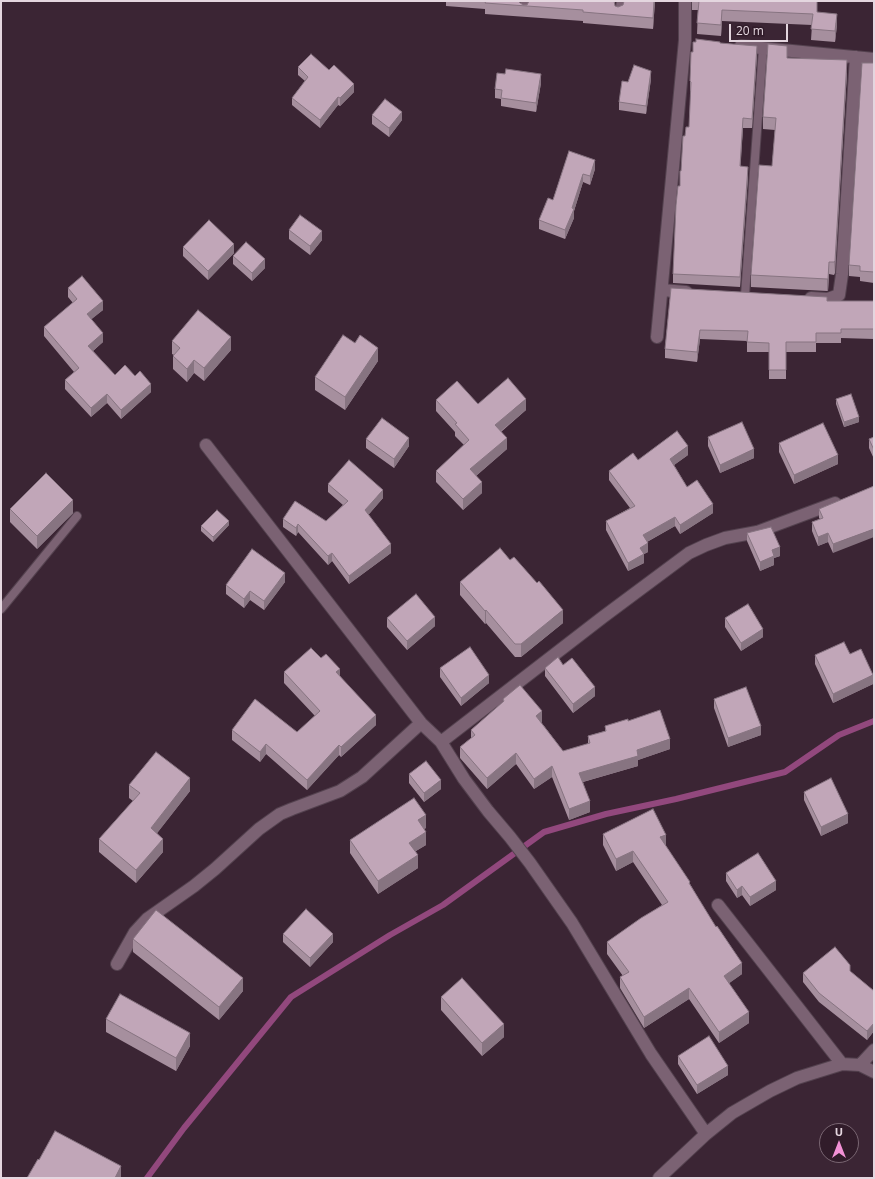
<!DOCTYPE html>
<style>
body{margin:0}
#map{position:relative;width:875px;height:1179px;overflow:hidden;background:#3b2534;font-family:"Open Sans",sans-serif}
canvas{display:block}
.frame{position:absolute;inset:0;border:2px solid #e4d6df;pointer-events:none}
.north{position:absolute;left:819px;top:1123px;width:40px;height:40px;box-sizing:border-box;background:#311c2a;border:1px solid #796672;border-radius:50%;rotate:0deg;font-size:11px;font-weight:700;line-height:16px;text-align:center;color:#e4d6df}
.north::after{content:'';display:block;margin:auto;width:14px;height:18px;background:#f391d6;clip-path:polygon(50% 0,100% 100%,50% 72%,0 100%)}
.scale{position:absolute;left:729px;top:24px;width:59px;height:18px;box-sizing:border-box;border:2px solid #e4d6df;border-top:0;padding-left:5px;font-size:12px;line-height:14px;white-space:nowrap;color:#e4d6df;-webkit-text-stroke:3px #311c2a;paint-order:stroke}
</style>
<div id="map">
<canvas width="875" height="1179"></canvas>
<div class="frame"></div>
<div class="north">U</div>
<div class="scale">20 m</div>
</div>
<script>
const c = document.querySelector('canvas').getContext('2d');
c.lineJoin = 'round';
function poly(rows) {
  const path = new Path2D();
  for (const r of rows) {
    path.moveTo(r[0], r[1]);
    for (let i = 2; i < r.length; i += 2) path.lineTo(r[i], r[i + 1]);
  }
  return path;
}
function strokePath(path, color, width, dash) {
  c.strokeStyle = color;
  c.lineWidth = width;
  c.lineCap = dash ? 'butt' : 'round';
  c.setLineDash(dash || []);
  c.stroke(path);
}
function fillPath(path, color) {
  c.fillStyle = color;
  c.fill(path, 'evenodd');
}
const stream = poly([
 [147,1178,184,1128,291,997,390,935,443,905,544,832,606,814,676,799,785,772,839,735,874,721]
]);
const service = poly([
 [524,11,525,1],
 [619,13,621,1],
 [745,295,763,48],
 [1,609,77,516]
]);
const minor = poly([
 [741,46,874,59],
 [662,290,686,292],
 [811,298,828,299,839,295,842,274,856,57],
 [657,337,685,40,685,1],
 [206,445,421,723,441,742,464,779,488,811,510,837,530,863,572,923,651,1054,706,1134],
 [441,742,603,617,689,553,706,545,725,538,757,532,835,503],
 [718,905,842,1064],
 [117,964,135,932,147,919,194,886,215,869,259,829,280,814,292,809,340,791,362,777,421,723],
 [860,1065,874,1050],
 [659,1178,706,1134,732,1113,770,1091,797,1078,842,1064,860,1065,874,1072]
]);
const wall = poly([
 [386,1,409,1,409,2],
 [446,1,520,1,519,2,523,5,615,1,615,6,618,7,655,1,653,29,583,23,583,21,485,14,485,9,446,6],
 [692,1,817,1,817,12,837,25,835,42,811,40,812,25,722,21,721,36,697,34,698,10,692,10],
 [720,43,757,55,752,128,743,128,740,166,748,177,740,287,673,283,673,274,680,186,685,136,689,127,691,91,690,91,690,81,693,52],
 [787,58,847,73,835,273,834,275,829,274,828,291,827,291,751,287,751,275,772,166,775,130,763,129,763,117],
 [874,63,874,283,860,281,860,277,849,276,849,265],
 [298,67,329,70,354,92,340,106,338,105,320,128,292,105,292,98,305,81,298,75],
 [651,79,646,114,619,110,619,102,628,82],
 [541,83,536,112,501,106,501,99,495,98,495,89],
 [372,115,402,120,389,137,372,124],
 [569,151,595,169,590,185,583,182,574,211,574,218,565,239,539,229,539,220,553,200],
 [289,230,322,240,310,255,289,239],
 [183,247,234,253,208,280,183,256],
 [233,256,265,268,252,281,233,264],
 [68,288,103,310,91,319,103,342,93,351,115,375,135,376,151,392,121,419,107,403,91,417,65,389,65,380,74,372,44,336,44,327,73,303,68,297],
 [671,288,827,301,874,301,874,339,841,338,841,343,816,343,816,352,786,352,786,379,769,379,769,352,747,352,747,341,700,339,697,362,665,358,665,349],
 [172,341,231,350,204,381,194,373,187,382,173,369,173,356,174,355,172,354],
 [355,343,378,361,345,410,315,390,315,377],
 [836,399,859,422,844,427,836,404],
 [436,400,526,410,501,432,507,449,476,476,482,493,463,510,436,482,436,471,464,445,455,436,455,432,436,411],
 [708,437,754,458,720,473,708,446],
 [874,437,874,459,869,448,869,439],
 [366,439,409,446,394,468,366,448],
 [779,443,838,464,794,484,779,452],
 [688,455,674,465,687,487,713,513,680,534,675,526,647,542,648,552,644,554,644,563,628,571,606,530,606,521,630,508,609,480,609,471,638,460],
 [328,484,383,498,368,515,391,553,349,584,332,561,328,565,298,532,296,536,283,527,283,519,326,521,343,505,328,492],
 [874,486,833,553,828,542,818,546,812,531,812,522,820,519,819,518,819,509],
 [10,509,73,513,37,549,10,522],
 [229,525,213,542,201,531,201,526],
 [747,533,780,556,774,558,774,565,760,571,747,541],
 [285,582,264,610,250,600,244,608,226,594,226,585],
 [460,582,563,623,521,657,515,657,486,623,485,624,460,595],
 [387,618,435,626,407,650,387,627],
 [725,618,763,637,741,651,725,627],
 [850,654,873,684,833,703,815,664,815,655],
 [321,658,340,676,376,725,341,757,339,755,307,790,266,754,260,762,232,740,232,730,297,732,315,716,284,683,284,672],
 [563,665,595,696,573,713,545,676,545,668],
 [440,668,489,683,461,706,440,677],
 [503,699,542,722,541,722,563,751,588,744,588,736,605,731,605,726,628,721,670,749,638,760,638,766,583,782,590,812,569,820,552,777,534,789,516,764,487,789,460,758,460,747,471,738,471,730,503,702],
 [714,699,761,735,728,747,714,708],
 [409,774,441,789,424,802,409,783],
 [129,785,190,791,157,833,163,852,136,883,99,852,99,839,133,801,129,798],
 [804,792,848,823,821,836,804,800],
 [426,828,424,829,426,845,416,851,418,868,378,894,350,853,350,840],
 [603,834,666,846,690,884,742,974,729,983,749,1023,719,1043,689,999,644,1028,620,988,620,977,623,976,607,954,607,942,662,905,633,862,616,871,603,845],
 [726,873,776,890,750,906,742,895,737,898,726,881],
 [283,934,333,942,310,967,283,942],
 [133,939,243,991,219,1020,133,952],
 [850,971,874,991,874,1031,867,1040,819,1002,803,982,803,973],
 [441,997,504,1037,482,1056,441,1010],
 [106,1019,190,1046,176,1071,106,1032],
 [678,1056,728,1075,697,1094,678,1064]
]);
const shadedWall = poly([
 [654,1,655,1,653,29,653,18],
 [722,10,722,21,721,36,721,25],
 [837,14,837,25,835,42,835,31],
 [757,46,757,55,752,128,752,119],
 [847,60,847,73,834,275,834,262],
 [651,71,651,79,646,114,646,106],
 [541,74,541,83,536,112,536,103],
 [354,84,354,92,340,106,340,98],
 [338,97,338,105,320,128,320,120],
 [402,112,402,120,389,137,389,128],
 [743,118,743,128,740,176,740,166],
 [595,160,595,169,590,185,590,176],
 [748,167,748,177,740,287,740,277],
 [583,174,583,182,574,211,574,218,565,239,565,230],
 [322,231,322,240,310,255,310,246],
 [234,244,234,253,208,280,208,271],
 [265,259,265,268,252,281,252,273],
 [829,262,829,274,828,291,827,291,827,279],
 [103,301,103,310,87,323,87,314],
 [700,330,700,339,697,362,697,352],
 [103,333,103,342,88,355,88,346],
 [231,337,231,350,204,381,204,368],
 [378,348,378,361,345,410,345,397],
 [194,360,194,373,187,382,187,369],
 [151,384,151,392,121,419,121,410],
 [107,394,107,403,91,417,91,408],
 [526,399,526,410,495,436,495,425],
 [859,417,859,422,844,427,844,422],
 [409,438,409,446,394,468,394,459],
 [507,438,507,449,470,481,470,469],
 [688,446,688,455,670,468,670,459],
 [754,449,754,458,720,473,720,465],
 [838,455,838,464,794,484,794,475],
 [482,482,482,493,463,510,463,499],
 [383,490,383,498,365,519,365,510],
 [73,500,73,513,37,549,37,536],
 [713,504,713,513,680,534,680,525],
 [675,517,675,526,643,544,643,535],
 [229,521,229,525,213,542,213,537],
 [298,524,298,532,296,536,296,528],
 [874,529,874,537,833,553,833,544],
 [828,533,828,542,818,546,818,537],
 [648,543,648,552,640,556,640,548],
 [391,544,391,553,349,584,349,576],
 [780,547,780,556,774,558,774,565,760,571,760,562,772,550],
 [332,553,332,561,328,565,328,556],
 [644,554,644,563,628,571,628,563],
 [285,573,285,582,264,610,264,601],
 [250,591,250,600,244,608,244,599],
 [486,610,486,623,485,624,485,611],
 [563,610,563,623,521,657,521,644],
 [435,617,435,626,407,650,407,641],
 [763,629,763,637,741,651,741,643],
 [340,669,340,679,336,672],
 [489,675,489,683,461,706,461,698],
 [873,675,873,684,833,703,833,694],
 [595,687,595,696,573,713,573,704],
 [542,711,542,722,536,726,536,716],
 [376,715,376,725,341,757,341,747],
 [761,726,761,735,728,747,728,738],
 [670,739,670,749,638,760,638,766,579,783,579,773,637,750],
 [266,744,266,754,260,762,260,752],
 [339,745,339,755,307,790,307,780],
 [516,753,516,764,487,789,487,778],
 [552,766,552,777,534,789,534,779],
 [190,778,190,791,151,841,151,828],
 [441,780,441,789,424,802,424,793],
 [590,801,590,812,569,820,569,809],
 [848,814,848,823,821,836,821,827],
 [426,815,426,828,418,833,418,820],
 [426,832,426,845,409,855,409,843],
 [666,835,666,846,660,849,660,837],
 [163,839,163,852,136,883,136,870],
 [633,851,633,862,616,871,616,859],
 [418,855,418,868,378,894,378,881],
 [776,881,776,890,750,906,750,897],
 [742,886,742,895,737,898,737,890],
 [333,934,333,942,310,967,310,958],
 [742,963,742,974,724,987,724,976],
 [243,978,243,991,219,1020,219,1007],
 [689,988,689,999,644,1028,644,1017],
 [749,1012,749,1023,719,1043,719,1032],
 [874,1023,874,1031,867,1040,867,1031],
 [504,1024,504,1037,482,1056,482,1043],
 [190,1033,190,1046,176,1071,176,1058],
 [728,1066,728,1075,697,1094,697,1085],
 [121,1166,121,1178,115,1178]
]);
const building = poly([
 [486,1,519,1,519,2,523,5,527,5,529,1,614,1,615,6,618,7,623,5,624,1,654,1,653,18,583,12,583,10,485,3,486,1],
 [699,1,817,1,817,12,837,14,835,31,811,29,813,14,722,10,721,25,697,23,699,1],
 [696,39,720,42,720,43,757,46,752,119,743,118,740,166,748,167,740,277,673,274,676,205,678,186,680,186,680,171,681,171,683,136,685,136,686,127,689,127,691,82,690,81,691,52,693,52,693,42,696,42,696,39],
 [768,44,787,46,787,58,847,60,835,261,834,262,829,262,828,279,827,279,751,275,759,165,772,166,776,118,763,117,768,44],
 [311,54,329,70,334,65,354,84,340,98,338,97,320,120,292,98,308,77,298,67,311,54],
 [862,63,874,63,874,272,860,271,860,266,849,265,862,63],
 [634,65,651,71,646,106,619,102,622,81,628,82,634,65],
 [506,69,541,74,536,103,501,98,502,90,495,89,497,73,505,74,506,69],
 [385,99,402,112,389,128,372,115,385,99],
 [569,151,595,160,590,176,583,174,572,208,574,209,565,230,539,220,548,198,553,200,569,151],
 [300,215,322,231,310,246,289,230,300,215],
 [209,220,234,244,208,271,183,247,209,220],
 [246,242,265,259,252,273,233,256,246,242],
 [82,276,103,301,87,314,103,333,88,346,115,375,125,365,135,376,140,371,151,384,121,410,107,394,91,408,65,380,79,368,44,327,77,299,68,288,82,276],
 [671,288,827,297,827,301,874,301,874,329,841,329,841,333,816,333,816,342,786,342,786,370,769,370,769,343,747,342,748,331,700,330,697,352,665,349,671,288],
 [198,310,231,337,204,368,194,360,187,369,173,356,180,348,172,341,198,310],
 [343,335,355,343,360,335,378,348,345,397,315,377,343,335],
 [508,378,526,399,495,425,507,438,470,469,482,482,463,499,436,471,469,440,455,424,457,423,436,400,457,381,478,404,508,378],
 [851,394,859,417,844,422,836,399,851,394],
 [382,418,409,438,394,459,366,439,382,418],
 [742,422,754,449,720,465,708,437,742,422],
 [823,423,838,455,794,475,779,443,823,423],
 [677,431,688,446,670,459,687,487,697,480,713,504,680,525,675,517,643,535,648,543,640,548,644,554,628,563,606,521,635,506,609,471,633,453,638,460,677,431],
 [874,437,874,450,869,439,874,437],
 [349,460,383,490,365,510,391,544,349,576,332,553,328,556,298,524,296,528,283,519,295,501,326,521,348,501,328,484,349,460],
 [46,473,73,500,37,536,10,509,46,473],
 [874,486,874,529,833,544,828,533,818,537,812,522,823,518,819,509,874,486],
 [217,510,229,521,213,537,201,526,217,510],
 [771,527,780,547,772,550,774,556,760,562,747,533,771,527],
 [500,548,510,560,514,557,537,583,539,581,563,610,521,644,515,644,486,610,485,611,460,582,500,548],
 [252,549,285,573,264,601,250,591,244,599,226,585,252,549],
 [416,594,435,617,407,641,387,618,416,594],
 [748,604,763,629,741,643,725,618,748,604],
 [844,642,850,654,861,649,873,675,833,694,815,655,844,642],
 [470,647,489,675,461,698,440,668,470,647],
 [311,648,321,658,326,654,340,669,336,672,376,715,341,747,339,745,307,780,266,744,260,752,232,730,255,699,297,732,320,711,284,672,311,648],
 [558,657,563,665,572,658,595,687,573,704,545,668,558,657],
 [520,685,542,711,536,716,563,751,590,743,588,736,606,731,605,726,628,719,628,721,660,710,670,739,637,750,638,756,579,773,590,801,569,809,552,766,534,779,516,753,487,778,460,747,475,735,471,730,504,701,503,699,520,685],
 [746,687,761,726,728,738,714,699,746,687],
 [156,752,190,778,151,828,163,839,136,870,99,839,140,793,129,785,156,752],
 [426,761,441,780,424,793,409,774,426,761],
 [831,778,848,814,821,827,804,792,831,778],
 [414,798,426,815,418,820,426,832,409,843,418,855,378,881,350,840,414,798],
 [653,809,666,835,660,837,690,882,689,883,716,927,717,926,742,963,724,976,749,1012,719,1032,689,988,644,1017,620,977,629,972,607,942,641,918,668,902,633,851,616,859,603,834,653,809],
 [758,853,776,881,750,897,742,886,737,890,726,873,758,853],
 [306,909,333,934,310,958,283,934,306,909],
 [156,910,243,978,219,1007,133,939,156,910],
 [835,947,850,965,850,971,874,991,874,1023,867,1031,819,993,803,973,835,947],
 [462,978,504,1024,482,1043,441,997,462,978],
 [120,994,190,1033,176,1058,106,1019,120,994],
 [709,1036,728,1066,697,1085,678,1056,709,1036],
 [55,1131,121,1166,115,1178,27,1178,38,1159,39,1160,55,1131]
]);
strokePath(stream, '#92487d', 6);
strokePath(service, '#54424f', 10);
strokePath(minor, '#54424f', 14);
strokePath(service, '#7b6273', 8);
strokePath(minor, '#7b6273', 12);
fillPath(wall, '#a68f9e');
fillPath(shadedWall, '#877481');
fillPath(building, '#c1a6b8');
strokePath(building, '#877481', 1);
</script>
